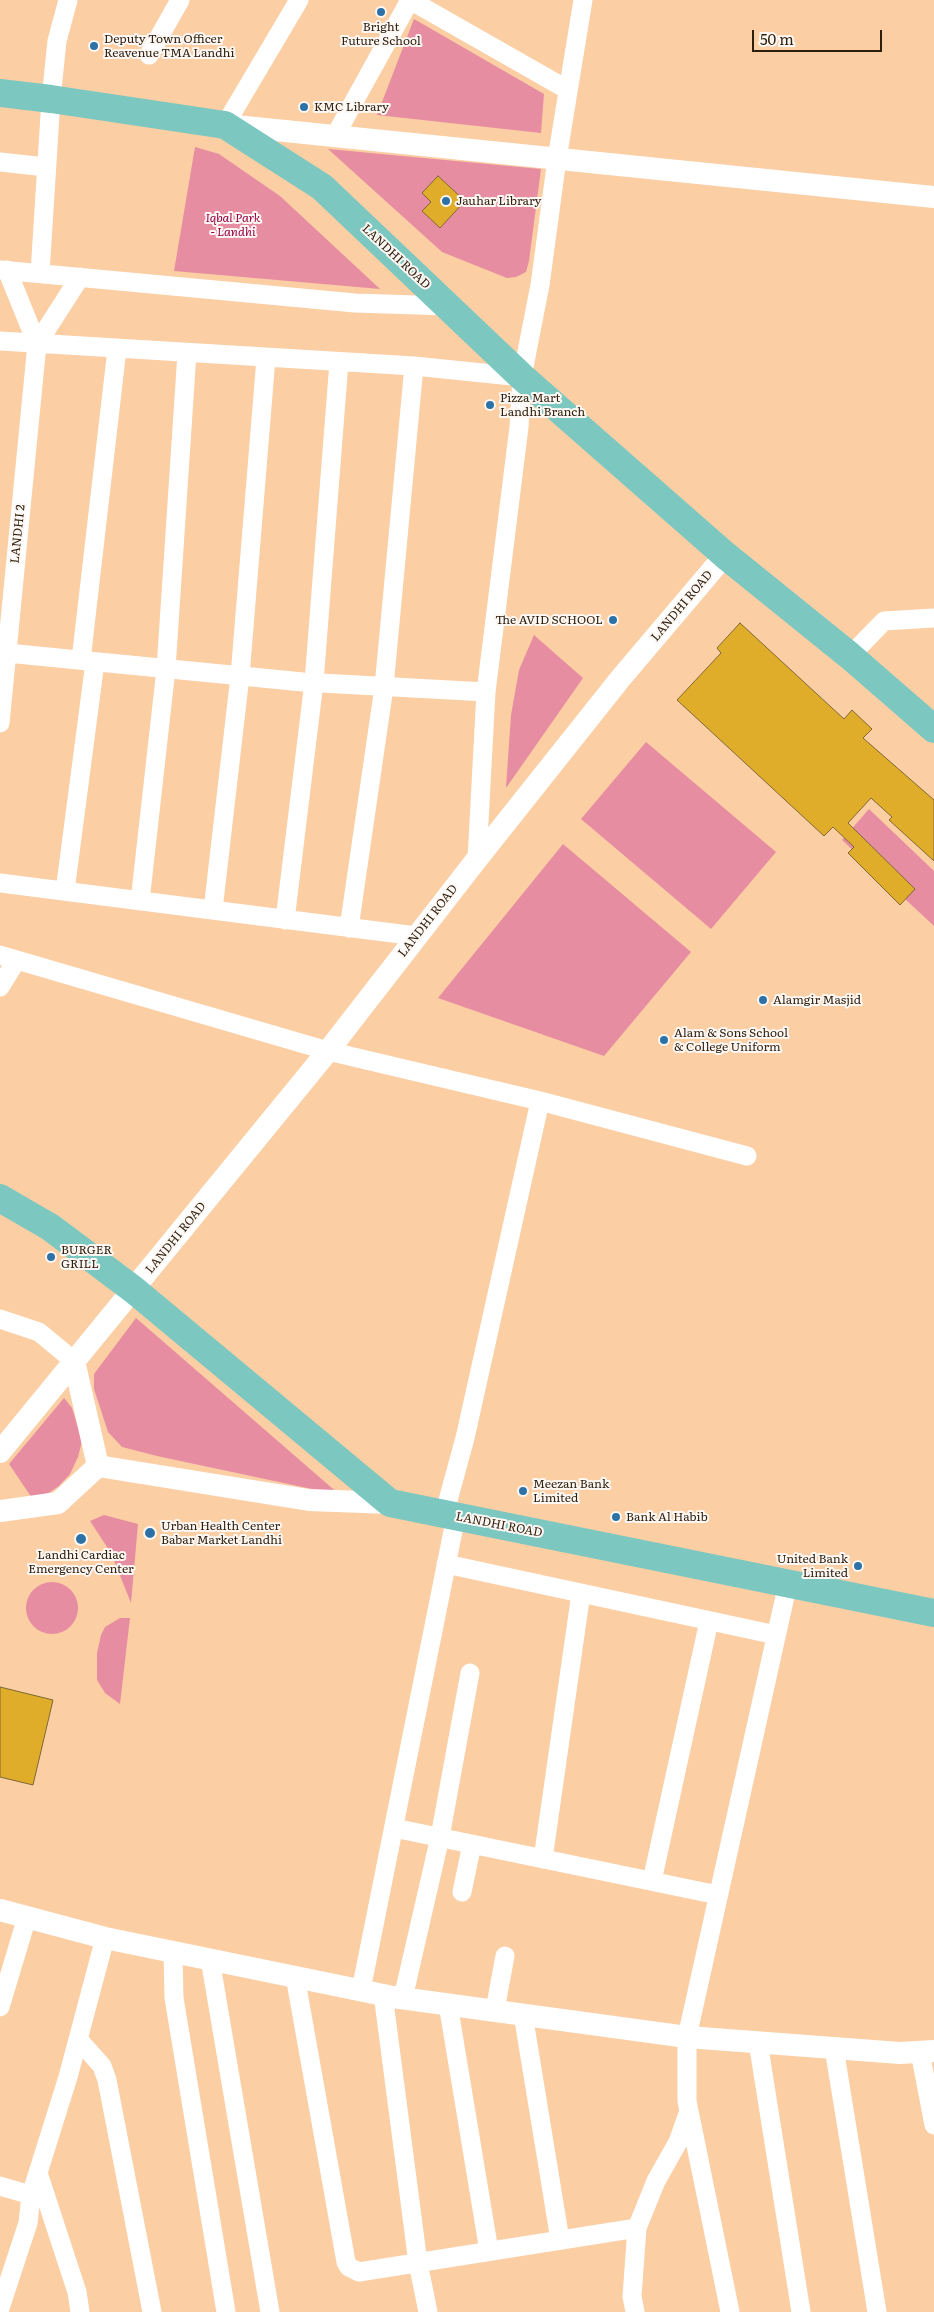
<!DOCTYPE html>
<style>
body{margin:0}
#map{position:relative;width:934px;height:2312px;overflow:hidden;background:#fbcea4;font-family:Literata,serif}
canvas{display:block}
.scale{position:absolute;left:752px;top:30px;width:130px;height:22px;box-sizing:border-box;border:2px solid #2e1e0d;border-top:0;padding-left:6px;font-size:15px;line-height:18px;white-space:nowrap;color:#2e1e0d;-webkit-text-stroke:4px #fdf8f4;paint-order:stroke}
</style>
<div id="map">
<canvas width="934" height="2312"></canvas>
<div class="scale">50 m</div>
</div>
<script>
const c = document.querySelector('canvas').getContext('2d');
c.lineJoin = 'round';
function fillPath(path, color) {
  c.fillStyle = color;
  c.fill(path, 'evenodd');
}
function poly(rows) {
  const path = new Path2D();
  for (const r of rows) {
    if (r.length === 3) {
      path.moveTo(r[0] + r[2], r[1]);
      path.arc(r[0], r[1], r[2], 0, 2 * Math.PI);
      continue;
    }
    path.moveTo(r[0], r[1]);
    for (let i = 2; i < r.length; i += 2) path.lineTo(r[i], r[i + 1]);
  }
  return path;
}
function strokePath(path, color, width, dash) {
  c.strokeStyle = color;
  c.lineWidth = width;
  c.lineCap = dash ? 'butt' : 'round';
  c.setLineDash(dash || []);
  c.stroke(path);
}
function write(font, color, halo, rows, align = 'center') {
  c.font = font + ' Literata,serif';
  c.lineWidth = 4;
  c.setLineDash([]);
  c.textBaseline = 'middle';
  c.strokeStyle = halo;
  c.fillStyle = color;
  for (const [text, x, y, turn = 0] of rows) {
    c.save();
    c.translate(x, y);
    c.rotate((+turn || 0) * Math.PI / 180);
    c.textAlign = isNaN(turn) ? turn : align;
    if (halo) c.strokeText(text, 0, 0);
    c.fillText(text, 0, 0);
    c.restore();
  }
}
const green = poly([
 [414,19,544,94,541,133,377,115],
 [195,147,219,154,280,196,380,289,174,271],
 [328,149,541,169,529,261,526,272,516,277,507,278,442,252],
 [534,635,583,678,506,788,511,715,519,670],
 [646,742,776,852,711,929,581,819],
 [869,809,934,871,934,926,842,840],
 [563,844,691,952,604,1056,438,998],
 [136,1318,340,1495,157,1456,122,1447,108,1432,94,1389,94,1374],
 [64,1398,72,1408,82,1441,78,1457,70,1474,59,1486,47,1494,32,1498,9,1464],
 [104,1515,138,1524,131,1603,111,1553,90,1521],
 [52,1608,26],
 [120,1618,130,1618,120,1704,105,1693,97,1680,97,1653,101,1635,105,1627]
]);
const building = poly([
 [438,176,465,201,440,228,422,211,431,202,422,193,438,176],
 [740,623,844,719,852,710,872,729,863,738,934,800,934,861,889,820,892,817,871,798,848,823,915,889,900,905,848,853,854,847,833,827,824,836,677,700,721,653,717,648,740,623],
 [0,1687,53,1700,33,1785,0,1777,0,1687]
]);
const minor = poly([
 [410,0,568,90],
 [149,55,180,0],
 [225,125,299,0],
 [335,136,410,0],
 [0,162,46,167],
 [0,270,355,303,447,306],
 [7,270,37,344],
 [40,273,51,99,57,41,68,0],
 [0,341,414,366,522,377],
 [7,653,303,682,486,692],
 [850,656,884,621,934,618],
 [81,660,117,349],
 [0,723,37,344,80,277],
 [477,859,486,692,519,427,522,377,540,285,557,159,583,0],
 [0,883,416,936],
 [65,891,95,662],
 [140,901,166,669,187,353],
 [213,910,240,676,266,358],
 [285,920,314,682,339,362],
 [349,928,384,687,414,366],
 [0,955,328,1051,540,1101,747,1156],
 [0,987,16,961],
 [0,1319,39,1332,74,1361],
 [444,1515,465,1438,540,1101],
 [446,1564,776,1635],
 [394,1828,718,1895],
 [543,1859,581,1593],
 [652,1881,709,1621],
 [462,1892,472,1844],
 [173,1952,174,1998,226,2312],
 [210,1959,270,2312],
 [295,1976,346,2262,349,2267,359,2272,637,2228],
 [361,1990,456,1516],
 [383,1994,418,2263,428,2312],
 [403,1998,440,1837,470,1673],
 [448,2004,489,2251],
 [0,2007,27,1917],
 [495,2010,505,1956],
 [523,2014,560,2240],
 [78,2039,102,2066,107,2080,152,2312],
 [758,2042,801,2312],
 [834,2048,877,2312],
 [920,2052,934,2125],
 [689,2111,730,2312],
 [38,2173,77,2292,80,2312],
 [0,2186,31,2195],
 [0,2308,28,2223,31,2195,68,2077,105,1938],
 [635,2312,632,2296,637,2228,656,2181,678,2142,689,2111,687,2101,687,2037,788,1583]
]);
const tertiary = poly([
 [226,125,934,197],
 [74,1361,98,1466],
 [0,1452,328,1051,477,859,620,679,725,555],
 [0,1511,58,1503,98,1466,309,1500,390,1503],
 [0,1910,105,1938,393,1997,687,2037,900,2053,934,2051]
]);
const primary = poly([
 [0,93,51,99,225,125,322,187,522,377,725,555,850,656,934,729],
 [0,1198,50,1227,134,1290,390,1503,934,1613]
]);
const markers = [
 [381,12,5,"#2d72a7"],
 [94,46,5,"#2d72a7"],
 [304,107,5,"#2d72a7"],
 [446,201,5,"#2d72a7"],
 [490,405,5,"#2d72a7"],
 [613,620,5,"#2d72a7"],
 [763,1000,5,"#2d72a7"],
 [664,1040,5,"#2d72a7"],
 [51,1257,5,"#2d72a7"],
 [523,1491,5,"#2d72a7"],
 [616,1517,5,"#2d72a7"],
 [150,1533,6,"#2d72a7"],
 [81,1539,6,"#2d72a7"],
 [858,1566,5,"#2d72a7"]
];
const poiNames = [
 ["Bright",381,27,"center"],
 ["Future School",381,41,"center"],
 ["Deputy Town Officer",104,39],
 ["Reavenue TMA Landhi",104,53],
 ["KMC Library",314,107],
 ["Jauhar Library",456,201],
 ["Pizza Mart",500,398],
 ["Landhi Branch",500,412],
 ["The AVID SCHOOL",603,620,"right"],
 ["Alamgir Masjid",773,1000],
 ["Alam & Sons School",674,1033],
 ["& College Uniform",674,1047],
 ["BURGER",61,1250],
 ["GRILL",61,1264],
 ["Meezan Bank",533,1484],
 ["Limited",533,1498],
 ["Bank Al Habib",626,1517],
 ["Urban Health Center",161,1526],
 ["Babar Market Landhi",161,1540],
 ["Landhi Cardiac",81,1555,"center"],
 ["Emergency Center",81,1569,"center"],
 ["United Bank",848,1559,"right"],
 ["Limited",848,1573,"right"]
];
const parkNames = [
 ["Iqbal Park",233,218],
 ["- Landhi",233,232]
];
const streetNames = [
 ["LANDHI ROAD",396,257,43],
 ["LANDHI 2",18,534,-84],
 ["LANDHI ROAD",682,606,-50],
 ["LANDHI ROAD",428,921,-52],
 ["LANDHI ROAD",176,1238,-51],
 ["LANDHI ROAD",499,1525,11]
];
fillPath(green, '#e78da2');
fillPath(building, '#e0ad2b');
strokePath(building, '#7f6735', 1);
strokePath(minor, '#fff', 19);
strokePath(tertiary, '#fff', 22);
strokePath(primary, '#7cc8c1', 28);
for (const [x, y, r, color] of markers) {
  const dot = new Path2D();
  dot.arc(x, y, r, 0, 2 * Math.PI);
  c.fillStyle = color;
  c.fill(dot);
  strokePath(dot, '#fdf8f4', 2);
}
write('12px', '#2e1e0d', '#fdf8f4', poiNames, 'left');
write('italic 12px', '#990045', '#fdf8f4', parkNames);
write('12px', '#2e1e0d', '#fdf8f4', streetNames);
</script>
